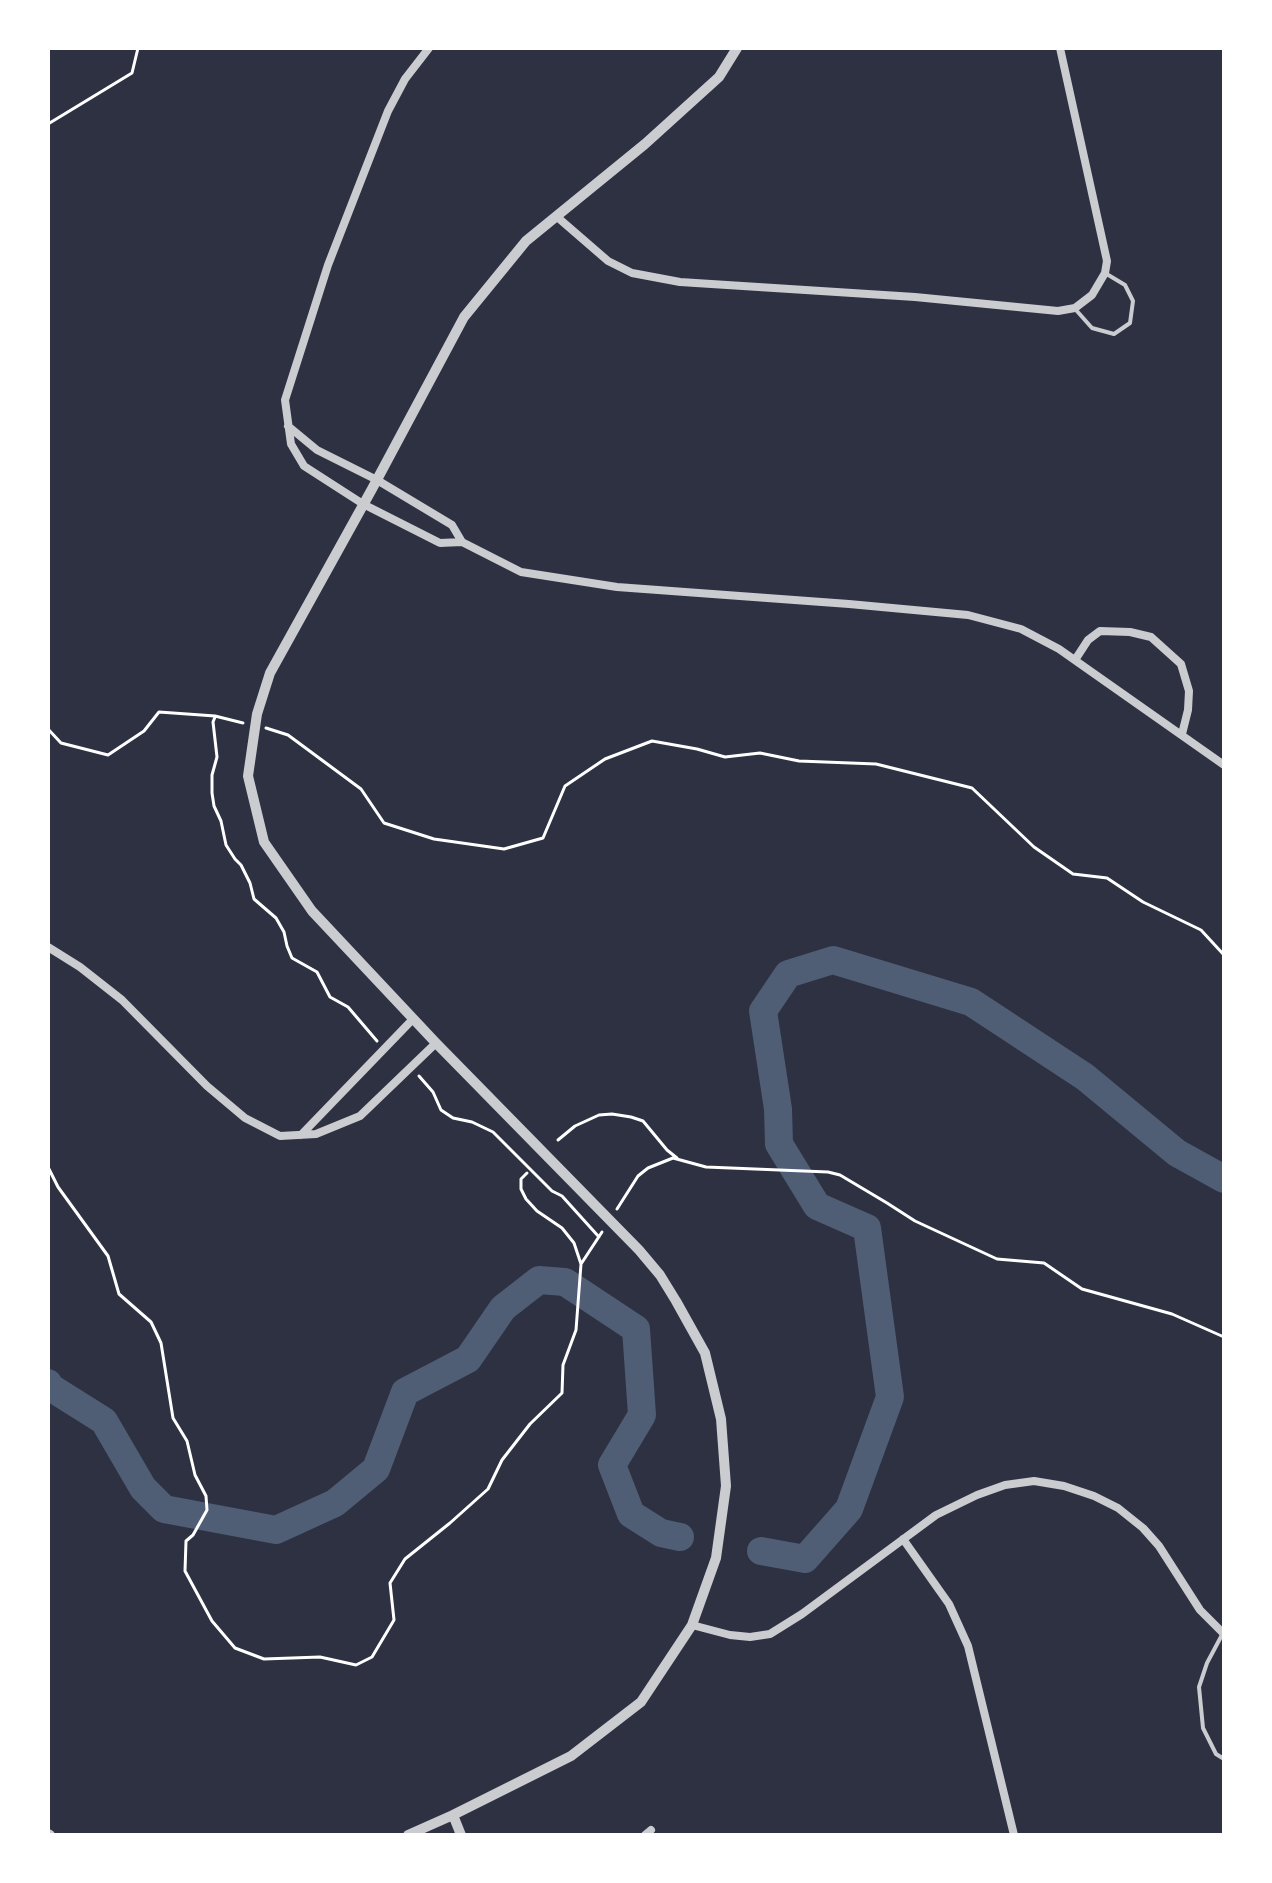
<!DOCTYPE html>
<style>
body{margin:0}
#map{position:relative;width:1272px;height:1883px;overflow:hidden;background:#2d3142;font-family:Quicksand,sans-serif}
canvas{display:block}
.frame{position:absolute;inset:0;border:50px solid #fff;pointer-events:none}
</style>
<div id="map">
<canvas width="1272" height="1883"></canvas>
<div class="frame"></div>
</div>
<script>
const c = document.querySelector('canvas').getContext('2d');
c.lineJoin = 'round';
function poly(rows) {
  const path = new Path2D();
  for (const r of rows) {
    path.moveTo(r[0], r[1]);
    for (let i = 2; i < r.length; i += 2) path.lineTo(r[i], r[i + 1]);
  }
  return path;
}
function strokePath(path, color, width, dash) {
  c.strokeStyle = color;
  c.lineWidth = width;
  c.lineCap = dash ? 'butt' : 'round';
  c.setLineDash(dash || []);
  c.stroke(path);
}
const river = poly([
 [48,1383,50,1387,104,1421,143,1488,164,1509,276,1530,335,1503,376,1469,405,1392,468,1359,503,1308,539,1280,565,1282,636,1329,642,1415,612,1465,631,1514,661,1533,680,1537],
 [761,1551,805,1559,849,1509,890,1397,867,1228,817,1206,779,1144,778,1109,763,1011,788,974,833,960,971,1002,1085,1077,1177,1153,1224,1179]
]);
const path = poly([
 [48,124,132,73,138,48],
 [215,717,213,722,217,757,212,775,212,793,214,806,221,821,226,845,235,859,241,865,250,883,254,899,276,918,284,932,287,946,292,958,317,972,330,997,348,1007,377,1041],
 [266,728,288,735,361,789,384,823,434,839,504,849,543,838,565,786,605,759,652,741,697,749,725,757,760,753,799,761,876,764,972,788,1034,847,1073,874,1107,878,1143,902,1201,930,1224,955],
 [48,729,61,743,108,755,144,731,159,712,215,716,243,723],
 [419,1076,433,1092,441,1110,453,1118,472,1122,493,1132,552,1191,562,1196,599,1237],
 [558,1140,575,1126,599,1115,612,1114,631,1117,643,1121,667,1150,677,1158],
 [48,1167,58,1187,108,1256,119,1294,151,1322,161,1343,173,1418,187,1441,195,1475,206,1496,207,1510,193,1535,186,1541,185,1571,212,1621,235,1648,264,1659,320,1657,356,1665,372,1657,394,1620,390,1583,405,1559,450,1523,488,1489,502,1460,530,1424,562,1393,563,1365,576,1330,581,1264,602,1232],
 [527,1173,521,1179,521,1189,526,1199,537,1211,562,1228,574,1243,581,1264],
 [617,1209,638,1176,648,1168,673,1158,706,1167,828,1172,840,1175,887,1203,915,1221,997,1259,1044,1263,1082,1289,1172,1314,1224,1337]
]);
const service = poly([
 [1076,310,1092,328,1114,334,1130,323,1133,301,1125,285,1105,273],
 [1223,1633,1207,1663,1199,1687,1203,1728,1216,1754,1224,1759]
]);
const minor = poly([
 [429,48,405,79,388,111,328,265,285,400,291,444,304,466,363,504,440,543,462,542,521,572,617,587,849,604,968,615,1021,629,1059,649,1224,765],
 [556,216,608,261,632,273,680,282,915,297,1058,311,1075,308,1092,295,1105,273,1107,261,1060,48],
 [288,426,317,450,377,480,452,525,462,542],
 [1075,660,1088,640,1100,631,1130,632,1151,637,1181,664,1189,691,1188,710,1182,734],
 [48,947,80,967,122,1000,207,1086,245,1118,280,1136,316,1134,360,1116,436,1043],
 [301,1135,413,1019],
 [903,1539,949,1604,968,1646,1014,1835],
 [692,1625,730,1635,750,1637,770,1634,802,1614,936,1515,977,1495,1005,1485,1034,1481,1064,1486,1094,1496,1118,1508,1143,1528,1159,1546,1200,1610,1224,1634],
 [645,1835,651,1830]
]);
const tertiary = poly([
 [453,1815,461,1835],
 [48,1834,50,1835],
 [408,1835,453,1815,571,1756,641,1702,692,1625,716,1558,726,1486,721,1419,705,1353,676,1301,660,1275,639,1250,436,1043,312,911,264,842,248,776,257,714,270,673,372,489,464,317,526,241,645,144,719,77,737,48]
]);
strokePath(river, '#4f5d75', 28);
strokePath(path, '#fff', 3);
strokePath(service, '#caccd0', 4);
strokePath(minor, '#caccd0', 8);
strokePath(tertiary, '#caccd0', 10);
</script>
